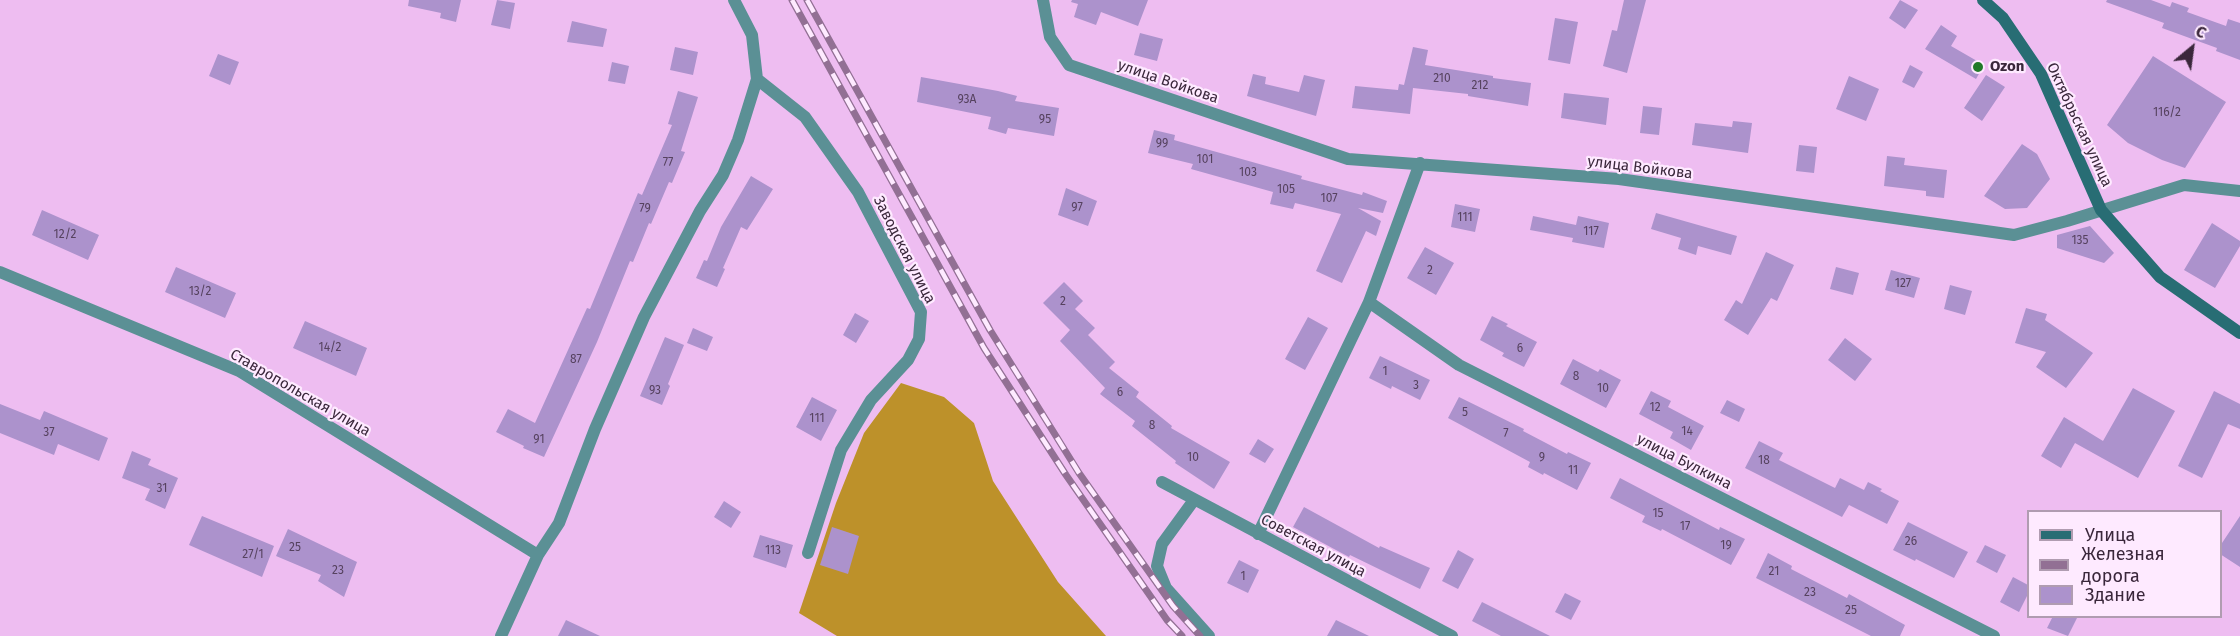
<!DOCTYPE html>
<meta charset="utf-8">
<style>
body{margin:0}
#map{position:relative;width:2240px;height:636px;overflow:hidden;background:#eebdf1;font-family:"Fira Sans",sans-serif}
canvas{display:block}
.legend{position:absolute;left:2027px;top:510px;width:195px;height:108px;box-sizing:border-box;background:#feeaff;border:2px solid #b09cb1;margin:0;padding:8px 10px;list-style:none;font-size:18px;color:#3a273b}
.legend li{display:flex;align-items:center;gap:12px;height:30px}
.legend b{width:30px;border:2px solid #b09cb1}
.north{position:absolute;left:2162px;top:18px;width:60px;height:60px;-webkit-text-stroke:4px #feeaff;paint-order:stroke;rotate:29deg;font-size:16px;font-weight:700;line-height:24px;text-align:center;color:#3a273b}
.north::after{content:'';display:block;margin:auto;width:21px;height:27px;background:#3a273b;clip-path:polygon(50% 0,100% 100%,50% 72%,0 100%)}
</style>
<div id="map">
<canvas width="2240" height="636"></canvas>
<ul class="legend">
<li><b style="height:8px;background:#286d74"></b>Улица</li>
<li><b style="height:8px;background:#927094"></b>Железная дорога</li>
<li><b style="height:16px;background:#ac92cc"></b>Здание</li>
</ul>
<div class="north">С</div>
</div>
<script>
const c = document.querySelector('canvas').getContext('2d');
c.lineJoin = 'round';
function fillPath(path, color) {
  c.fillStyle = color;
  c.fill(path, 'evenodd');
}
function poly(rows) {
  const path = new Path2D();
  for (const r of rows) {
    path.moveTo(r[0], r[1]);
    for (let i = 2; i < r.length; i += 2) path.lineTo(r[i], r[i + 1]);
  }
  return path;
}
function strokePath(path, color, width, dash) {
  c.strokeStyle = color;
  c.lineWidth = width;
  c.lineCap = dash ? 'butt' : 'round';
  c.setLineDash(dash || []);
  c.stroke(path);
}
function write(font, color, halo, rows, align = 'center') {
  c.font = font + ' "Fira Sans",sans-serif';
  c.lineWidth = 4.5;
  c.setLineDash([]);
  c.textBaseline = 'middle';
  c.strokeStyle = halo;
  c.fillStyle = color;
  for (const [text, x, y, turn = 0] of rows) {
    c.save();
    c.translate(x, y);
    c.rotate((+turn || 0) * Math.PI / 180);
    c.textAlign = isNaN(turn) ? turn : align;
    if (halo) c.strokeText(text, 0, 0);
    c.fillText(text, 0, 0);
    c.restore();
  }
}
const forest = poly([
 [901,383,944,397,974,423,993,481,1058,582,1106,636,837,636,799,613,836,503,864,433]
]);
const building = poly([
 [409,0,461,0,456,22,440,18,441,13,408,6],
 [497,0,515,3,510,29,491,25],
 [1072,0,1148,0,1138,26,1101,12,1096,25,1074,17,1078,4,1071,2],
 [1624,0,1646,0,1627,73,1603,66,1612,30,1617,31],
 [1900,0,1918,10,1905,29,1889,18],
 [2107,0,2151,0,2170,7,2172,2,2189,8,2187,12,2226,26,2228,19,2240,23,2240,60,2216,51,2217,48,2162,28,2164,23,2106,2],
 [1555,18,1578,22,1570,64,1548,60],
 [572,21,607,29,603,47,567,42],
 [1941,25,1957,36,1951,46,1984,65,1976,79,1925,49],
 [1140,33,1163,39,1157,61,1134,55],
 [675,47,698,52,693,75,670,70],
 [1413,47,1428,50,1425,65,1493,76,1493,78,1531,83,1528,106,1468,96,1468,94,1413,88,1410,114,1352,108,1355,86,1398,90,1399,84,1404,85],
 [218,54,239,62,230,85,209,76],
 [2153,56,2226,102,2185,168,2162,160,2128,143,2107,125],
 [612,62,629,66,625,84,608,81],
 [1910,65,1923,72,1914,88,1902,82],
 [1253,74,1266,77,1265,84,1299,92,1304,75,1325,80,1316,116,1247,96],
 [1986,75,2005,87,1982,121,1964,108],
 [1849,76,1879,89,1866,121,1836,109],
 [921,77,998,91,1017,96,1015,101,1059,108,1054,136,1008,128,1006,134,988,129,991,117,917,102],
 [678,91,698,97,681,151,685,152,672,183,669,182,651,224,649,223,633,262,630,261,597,342,544,457,523,448,524,446,496,432,508,409,535,423,587,308,590,309,638,193,642,195,672,125,668,124],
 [1564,93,1609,98,1606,125,1561,118],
 [1643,106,1662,108,1659,135,1640,133],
 [1733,121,1752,123,1748,153,1692,145,1695,123,1732,127],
 [1154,130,1175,135,1174,140,1302,176,1301,179,1362,195,1363,192,1387,201,1383,213,1358,208,1381,221,1376,236,1366,231,1342,283,1316,271,1341,214,1295,203,1293,209,1270,204,1273,192,1191,169,1193,164,1148,153],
 [2022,144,2037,154,2050,179,2027,208,2005,209,1984,196],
 [1799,145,1817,147,1814,173,1796,171],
 [1887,156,1905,158,1904,165,1947,170,1944,198,1926,196,1926,191,1884,186],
 [751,176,773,189,747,230,741,227,723,268,725,269,717,287,696,278,704,260,707,261,721,227],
 [1066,188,1097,201,1088,226,1058,215],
 [1455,204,1480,209,1475,232,1451,227],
 [42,210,99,235,88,260,32,235],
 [1656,213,1737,236,1731,255,1698,246,1696,255,1678,249,1681,238,1651,229],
 [1533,216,1576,225,1578,216,1609,223,1604,248,1572,242,1573,238,1530,230],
 [2212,223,2240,241,2240,246,2215,288,2184,270],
 [2090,226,2114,253,2104,263,2057,248,2057,235],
 [1425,247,1454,263,1436,295,1407,278],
 [1766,252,1794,265,1777,301,1771,298,1748,335,1724,320,1736,300,1742,304],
 [176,267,236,293,225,318,165,292],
 [1836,267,1859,273,1853,295,1830,289],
 [1891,270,1920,278,1914,298,1885,290],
 [1064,282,1083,301,1075,309,1095,328,1088,335,1115,362,1109,368,1139,392,1136,397,1172,426,1171,428,1230,462,1214,489,1175,463,1176,461,1132,426,1135,421,1100,394,1105,388,1060,341,1070,330,1043,303],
 [1950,285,1972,291,1965,315,1944,309],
 [2026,308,2047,314,2045,320,2093,353,2066,388,2036,367,2046,352,2015,343],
 [855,313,869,321,856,343,843,335],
 [1492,316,1508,324,1506,326,1537,342,1524,367,1502,356,1504,353,1480,340],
 [1308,317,1328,328,1305,370,1285,359],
 [305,321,367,348,356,376,293,348],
 [693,328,713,337,707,351,687,343],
 [665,337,684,345,668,384,670,386,662,405,640,396],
 [1845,338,1872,359,1855,381,1828,360],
 [1380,356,1430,380,1420,400,1392,386,1391,389,1369,378],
 [1573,359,1598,372,1600,369,1621,380,1606,408,1560,384],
 [2133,388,2175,411,2138,478,2075,443,2061,468,2041,456,2064,417,2103,441],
 [1651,391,1671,401,1668,407,1704,426,1691,450,1670,438,1673,432,1639,414],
 [2214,391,2240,404,2240,429,2228,424,2202,478,2178,466],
 [812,397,837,410,821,441,796,427],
 [1459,397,1524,429,1523,431,1567,454,1568,452,1591,463,1577,490,1544,473,1543,475,1528,467,1530,462,1448,418],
 [1727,400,1745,409,1739,422,1720,413],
 [0,404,40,420,44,411,108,438,99,461,58,444,54,455,0,433],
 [1258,439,1274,449,1265,463,1249,454],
 [1759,441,1783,453,1779,460,1835,488,1840,478,1864,490,1868,482,1882,489,1880,491,1899,501,1887,524,1849,505,1842,517,1745,468],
 [132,451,151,459,148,465,178,478,165,509,145,500,150,489,122,478],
 [1620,478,1719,530,1720,527,1745,539,1731,565,1662,529,1661,531,1642,522,1645,516,1610,498],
 [724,501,741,512,731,528,714,517],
 [1304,507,1379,548,1380,546,1430,568,1420,589,1350,555,1349,557,1293,527],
 [202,516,274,546,262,577,189,545],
 [2240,516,2240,567,2220,554,2220,546],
 [1908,522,1968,552,1954,578,1916,559,1915,561,1893,550],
 [832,527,859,536,848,574,820,565],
 [288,529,357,562,344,597,318,581,321,575,276,556],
 [760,535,793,545,786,568,753,557],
 [1985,545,2006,555,1997,573,1976,562],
 [1458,550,1474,559,1458,589,1442,581],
 [1768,553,1792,566,1791,569,1847,598,1849,594,1905,625,1900,636,1871,636,1756,578],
 [1239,560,1259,570,1248,593,1227,583],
 [2013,577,2028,585,2028,594,2019,612,2000,602],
 [1565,593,1581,601,1571,620,1555,612],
 [1482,602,1550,636,1501,636,1472,621],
 [2053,616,2078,616,2068,636,2047,628],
 [566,620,600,636,558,636],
 [1336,620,1369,636,1327,636]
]);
const minor = poly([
 [1043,0,1050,37,1069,65,1348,159,1619,179,2014,235,2067,221,2184,185,2240,191],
 [757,79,805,117,858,192,921,312,919,339,908,360,871,400,841,450,808,553],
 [0,272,239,371,538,555],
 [1369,302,1459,365,1994,636],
 [1162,482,1452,636],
 [1194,500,1162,544,1157,566,1166,588,1209,636],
 [1258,534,1369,302,1420,163],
 [501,636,538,555,559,523,595,429,644,317,700,211,723,175,738,140,757,79,752,35,734,0]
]);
const secondary = poly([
 [1983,0,2003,18,2041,74,2101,210,2160,277,2240,333]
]);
const rail = poly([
 [792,0,984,348,1066,475,1167,620,1182,636],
 [807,0,990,330,1079,473,1173,606,1200,636]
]);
const markers = [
 [1978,67,6,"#217a29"]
];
const numberNames = [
 ["210",1442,79],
 ["212",1480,86],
 ["93А",967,100],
 ["116/2",2167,113],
 ["95",1045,120],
 ["99",1162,144],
 ["101",1205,160],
 ["77",668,163],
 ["103",1248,173],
 ["105",1286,190],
 ["107",1329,199],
 ["97",1077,208],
 ["79",645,209],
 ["111",1465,218],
 ["117",1591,232],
 ["12/2",65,235],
 ["135",2080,241],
 ["2",1430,271],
 ["127",1903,284],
 ["13/2",200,292],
 ["2",1063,302],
 ["14/2",330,348],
 ["6",1520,349],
 ["87",576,360],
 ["1",1385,372],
 ["8",1576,377],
 ["3",1416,386],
 ["10",1603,389],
 ["93",655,391],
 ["6",1120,393],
 ["12",1655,408],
 ["5",1465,413],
 ["111",817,419],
 ["8",1152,426],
 ["14",1687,432],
 ["37",49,433],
 ["7",1506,434],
 ["91",539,440],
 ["10",1193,458],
 ["9",1542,458],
 ["18",1764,461],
 ["11",1573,471],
 ["31",162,489],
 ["15",1658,514],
 ["17",1685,527],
 ["26",1911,542],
 ["19",1726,546],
 ["25",295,548],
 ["113",773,551],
 ["27/1",253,555],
 ["23",338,571],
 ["21",1774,572],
 ["1",1243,577],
 ["23",1810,593],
 ["25",1851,611]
];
const poiNames = [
 ["Ozon",1990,67]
];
const streetNames = [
 ["улица Войкова",1168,82,19],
 ["Октябрьская улица",2079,125,65],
 ["улица Войкова",1640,168,7],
 ["Заводская улица",904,250,63],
 ["Ставропольская улица",300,393,30],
 ["улица Булкина",1684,462,27],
 ["Советская улица",1313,546,28]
];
fillPath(forest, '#bd912a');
fillPath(building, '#ac92cc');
strokePath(minor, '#5b9095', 12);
strokePath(secondary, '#286d74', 12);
strokePath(rail, '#927094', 7);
strokePath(rail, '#feeaff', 4.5, [14]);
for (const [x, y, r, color] of markers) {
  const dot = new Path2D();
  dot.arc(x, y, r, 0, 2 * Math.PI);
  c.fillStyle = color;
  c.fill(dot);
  strokePath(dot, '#feeaff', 2);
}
write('12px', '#56425f', null, numberNames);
write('bold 15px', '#3a273b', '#feeaff', poiNames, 'left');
write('15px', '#3a273b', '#feeaff', streetNames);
</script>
